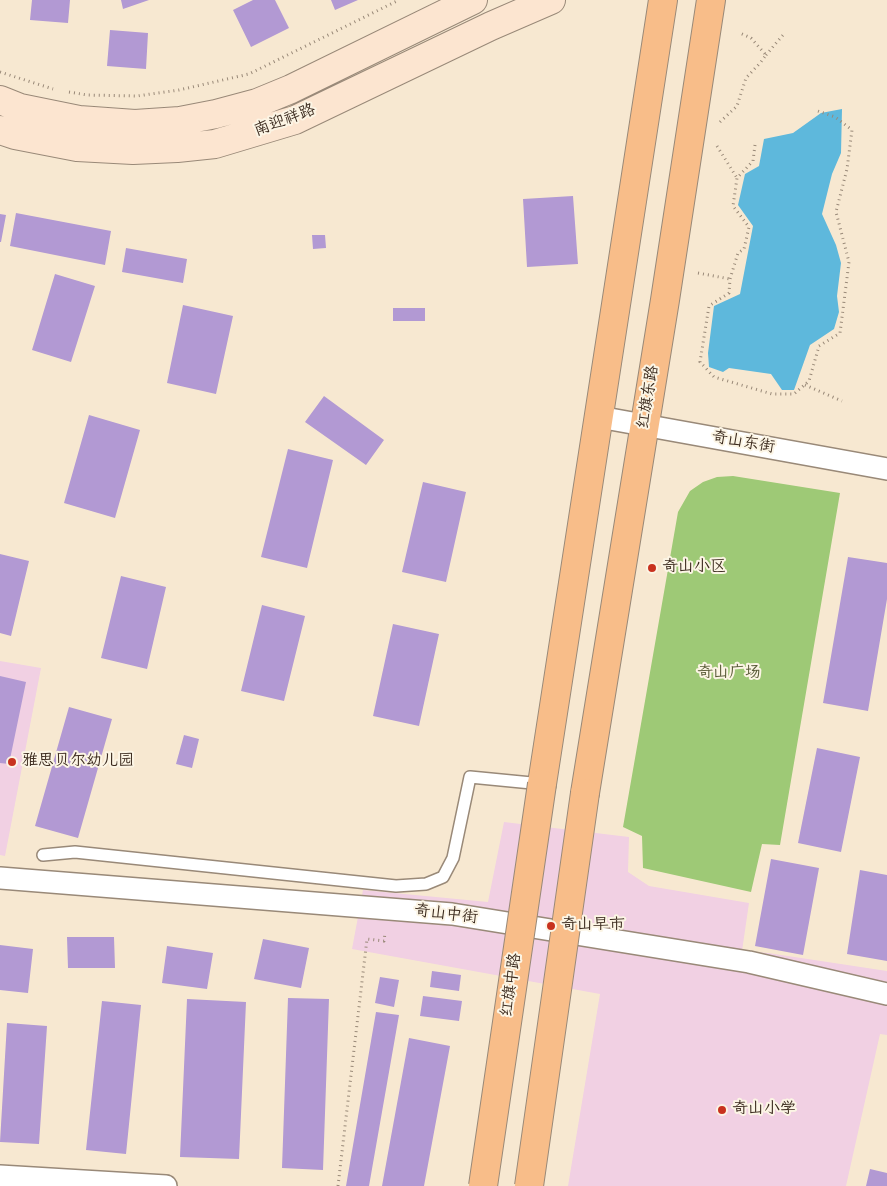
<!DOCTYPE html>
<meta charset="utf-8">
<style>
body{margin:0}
canvas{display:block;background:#f7e8d1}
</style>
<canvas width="887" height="1186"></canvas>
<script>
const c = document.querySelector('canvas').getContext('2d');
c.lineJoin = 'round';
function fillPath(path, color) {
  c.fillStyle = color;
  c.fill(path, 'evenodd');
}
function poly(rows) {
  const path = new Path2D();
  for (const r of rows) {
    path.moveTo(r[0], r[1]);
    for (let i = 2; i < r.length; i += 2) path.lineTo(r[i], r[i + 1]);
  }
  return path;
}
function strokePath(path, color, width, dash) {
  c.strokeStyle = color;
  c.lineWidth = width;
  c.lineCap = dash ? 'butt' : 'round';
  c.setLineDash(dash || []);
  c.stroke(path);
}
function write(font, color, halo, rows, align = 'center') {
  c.font = font + ' "Architects Daughter","LXGW WenKai TC",sans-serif';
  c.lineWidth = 4;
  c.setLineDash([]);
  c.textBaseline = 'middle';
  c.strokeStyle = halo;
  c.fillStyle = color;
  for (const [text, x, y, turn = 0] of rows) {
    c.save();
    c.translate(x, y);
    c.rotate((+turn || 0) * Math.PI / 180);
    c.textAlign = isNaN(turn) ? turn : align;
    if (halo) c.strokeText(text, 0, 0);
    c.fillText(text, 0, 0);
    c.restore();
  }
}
const built = poly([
 [0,661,41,668,5,856,0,855],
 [504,822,629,837,628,872,649,886,749,903,742,951,768,953,887,971,887,1035,880,1034,846,1186,568,1186,600,994,352,949,363,890,488,902]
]);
const green = poly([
 [733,476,840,493,780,845,762,844,751,892,643,868,642,836,623,827,678,512,690,491,703,482,717,477]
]);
const water = poly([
 [842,109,841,153,832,174,822,214,836,245,841,263,837,296,839,312,834,329,810,345,794,390,782,390,771,374,729,368,723,372,709,367,708,353,714,306,740,294,753,226,738,205,745,174,759,166,764,139,793,133,821,113]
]);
const building = poly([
 [32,0,70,0,68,23,30,20],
 [121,0,149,0,123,9],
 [253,0,275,0,289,28,251,47,233,10],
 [331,0,358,0,335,10],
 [110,30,148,33,146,69,107,66],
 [573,196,578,264,527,267,523,199],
 [16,213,111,231,105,265,10,246],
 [0,214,6,215,1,242,0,242],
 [312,235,325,235,326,248,313,249],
 [126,248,187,259,183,283,122,272],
 [55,274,95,286,71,362,32,350],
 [183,305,233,316,216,394,167,383],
 [393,308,425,308,425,321,393,321],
 [324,396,384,440,366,465,305,422],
 [89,415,140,430,115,518,64,503],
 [288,449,333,460,307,568,261,557],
 [423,482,466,492,446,582,402,572],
 [0,554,29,561,11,636,0,633],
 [848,557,887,563,887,599,868,711,823,703],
 [121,576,166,587,147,669,101,658],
 [262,605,305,616,284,701,241,691],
 [393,624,439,634,419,726,373,716],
 [0,676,26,682,9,764,0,763],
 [69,707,112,719,78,838,35,826],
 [184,735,199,739,192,768,176,764],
 [817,748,860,757,841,852,798,843],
 [771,859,819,868,803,955,755,946],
 [860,870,887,875,887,961,847,954],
 [67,937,114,937,115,968,68,968],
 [263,939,309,948,301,988,254,979],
 [0,945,33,949,28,993,0,990],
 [167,946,213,953,207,989,162,983],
 [432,971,461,975,459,991,430,987],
 [380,977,399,980,394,1007,375,1003],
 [423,996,462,1001,459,1021,420,1016],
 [288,998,329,999,323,1170,282,1168],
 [187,999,246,1002,239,1159,180,1157],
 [102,1001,141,1005,126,1154,86,1150],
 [376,1012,399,1015,369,1186,346,1186],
 [7,1023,47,1026,39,1144,0,1142],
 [409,1038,450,1046,424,1186,382,1186],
 [870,1169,887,1173,887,1186,866,1186]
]);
const path = poly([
 [766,55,783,35],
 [0,72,53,89],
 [69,92,87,95,137,96,179,90,249,74,399,0],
 [720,122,737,106,746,78,761,62,766,55,751,38,740,33],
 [755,145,753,161,737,178,733,206,749,227,744,249,738,253,730,279,729,293,709,306,700,362,714,377,772,394,794,394,809,381,819,346,840,333,849,262,836,212,847,169,852,130,835,117,815,110],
 [717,146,737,178],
 [698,273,730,279],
 [805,385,842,401],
 [338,1186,367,939,384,941,385,933]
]);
const lane = poly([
 [43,855,75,852,396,886,426,884,443,877,453,858,470,777,542,784]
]);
const street = poly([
 [599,417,887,469],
 [0,878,452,914,749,962,887,994],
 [0,1176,166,1186]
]);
const secondary = poly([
 [0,100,20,108,79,120,135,124,180,121,216,114,257,103,291,89,473,0],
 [0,130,15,135,77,147,133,150,177,148,215,144,295,120,491,26,551,0]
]);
const primary = poly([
 [542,784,663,0],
 [585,793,665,300,711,0]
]);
const primaryBridge = poly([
 [483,1186,542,784],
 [529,1186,585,793]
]);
const markers = [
 [652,568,5,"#c8321e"],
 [12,762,5,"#c8321e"],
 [551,926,5,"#c8321e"],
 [722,1110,5,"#c8321e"]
];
const streetNames = [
 ["南迎祥路",285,121,-21],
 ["红旗东路",649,397,-81],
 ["奇山东街",743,443,10],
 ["奇山中街",446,915,7],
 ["红旗中路",512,985,-82]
];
const poiNames = [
 ["奇山小区",662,568],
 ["雅思贝尔幼儿园",22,762],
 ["奇山早市",561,926],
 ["奇山小学",732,1110]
];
const parkNames = [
 ["奇山广场",729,674]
];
fillPath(built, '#f1d0e3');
fillPath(green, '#9ec976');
fillPath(water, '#5eb8dc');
fillPath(building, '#b299d3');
strokePath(lane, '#998978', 14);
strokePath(street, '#998978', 24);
strokePath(secondary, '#998978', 30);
strokePath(primary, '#998978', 30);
strokePath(path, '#998978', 3, [1, 4]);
strokePath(lane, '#fff', 11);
strokePath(street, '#fff', 21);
strokePath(secondary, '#fce5d0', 28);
strokePath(primary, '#f8bd89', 28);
strokePath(primaryBridge, '#998978', 30, []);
strokePath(primaryBridge, '#f8bd89', 28);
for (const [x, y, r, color] of markers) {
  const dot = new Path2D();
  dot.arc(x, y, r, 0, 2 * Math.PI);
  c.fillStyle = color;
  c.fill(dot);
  strokePath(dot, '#fcf5e5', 2);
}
write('16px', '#3b2a1e', '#fcf5e5', streetNames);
write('16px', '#3b2a1e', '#fcf5e5', poiNames, 'left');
write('16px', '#595a38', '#fcf5e5', parkNames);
</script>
